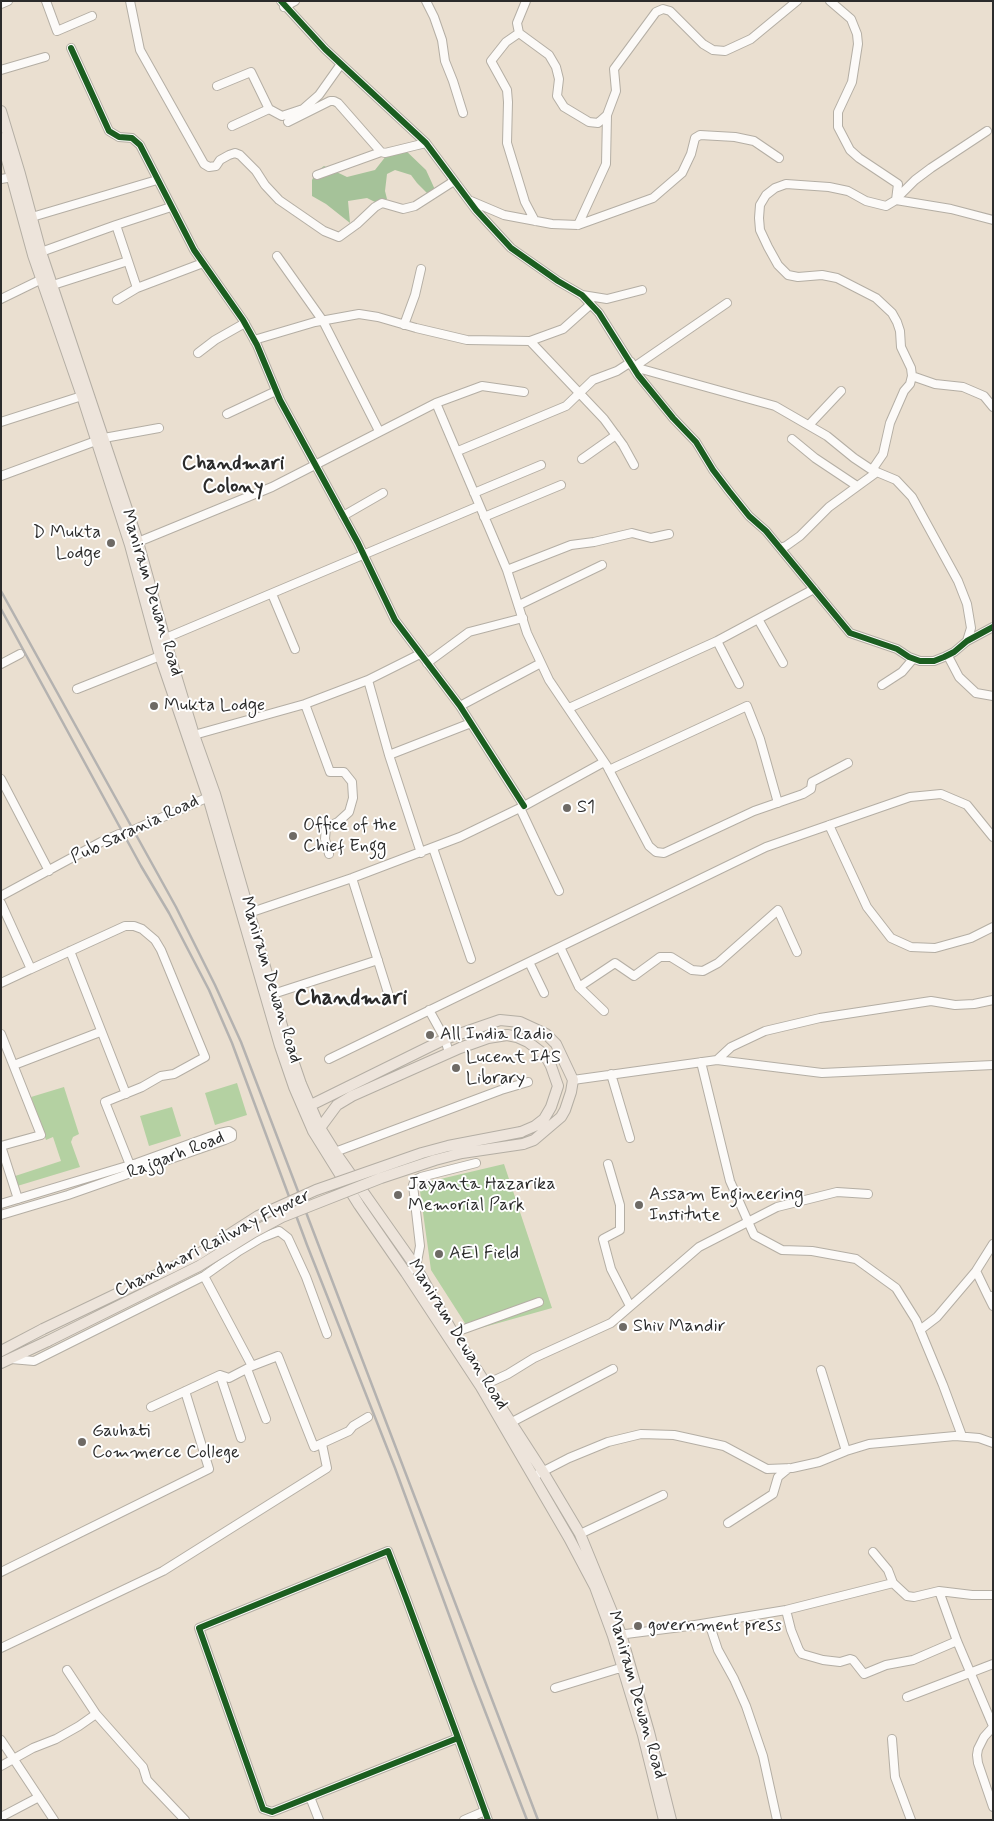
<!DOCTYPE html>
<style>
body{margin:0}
#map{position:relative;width:994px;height:1821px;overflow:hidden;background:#eadfd0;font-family:Mynerve,sans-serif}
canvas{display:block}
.frame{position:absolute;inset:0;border:2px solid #2b2b2b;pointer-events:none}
</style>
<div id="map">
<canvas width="994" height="1821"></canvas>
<div class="frame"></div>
</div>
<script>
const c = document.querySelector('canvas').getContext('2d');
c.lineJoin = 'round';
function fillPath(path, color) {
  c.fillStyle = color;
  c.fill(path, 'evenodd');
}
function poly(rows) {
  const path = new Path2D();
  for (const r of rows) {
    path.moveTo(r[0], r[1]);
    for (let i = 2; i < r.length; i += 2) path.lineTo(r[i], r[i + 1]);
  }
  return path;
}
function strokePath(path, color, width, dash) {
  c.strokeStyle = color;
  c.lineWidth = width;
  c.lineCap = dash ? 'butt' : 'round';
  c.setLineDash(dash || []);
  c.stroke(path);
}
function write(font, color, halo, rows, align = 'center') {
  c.font = font + ' Mynerve,sans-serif';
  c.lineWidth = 4;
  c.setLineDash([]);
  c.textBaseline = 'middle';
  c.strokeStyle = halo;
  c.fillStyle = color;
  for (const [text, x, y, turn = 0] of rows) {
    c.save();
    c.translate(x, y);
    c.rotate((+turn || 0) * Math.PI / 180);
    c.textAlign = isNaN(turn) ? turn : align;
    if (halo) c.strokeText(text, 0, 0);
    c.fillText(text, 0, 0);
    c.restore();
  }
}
const green = poly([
 [237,1083,247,1115,215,1125,205,1093],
 [64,1087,79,1134,73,1137,71,1142,80,1167,14,1187,9,1178,61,1161,53,1137,46,1140,31,1097],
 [172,1107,181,1136,149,1146,140,1116],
 [504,1164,552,1308,470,1331,431,1270,419,1184]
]);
const forest = poly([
 [402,147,426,170,437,194,428,194,417,183,411,175,395,170,387,174,385,191,387,199,375,202,367,198,348,201,350,223,326,204,312,196,312,180,316,172,324,166,347,177,375,170,390,151]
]);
const minor = poly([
 [46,1,57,31,92,16],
 [130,1,140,50,204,164,209,167,216,166,220,160,229,155,235,153,240,155,256,171,265,185,279,200,324,231,339,237,357,224,375,207,382,203,403,209,415,206,454,181],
 [281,1,325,49,426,143,476,210,511,248,558,281,582,295,599,313,638,375,673,418,696,442,713,470,729,491,749,516,766,531,850,633,897,649,909,657,920,661,934,661,944,657,954,652,967,641,993,627],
 [426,1,434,17,442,40,445,61,453,81,463,113],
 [526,1,517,23,519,33,549,55,556,67,559,79,557,96,564,107,589,122,598,123,607,115,616,91,614,69,656,12,663,9,670,11,703,44,713,50,725,51,751,39,797,1],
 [830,1,851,19,857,34,858,44,852,82,838,112,838,127,850,150,859,158,898,184,896,200,886,206,866,201,848,191,829,187,786,184,775,188,766,195,760,205,759,218,760,230,768,247,778,265,788,275,798,277,822,275,837,278,876,298,892,313,897,322,900,331,901,347,911,368,912,376,910,384,904,391,890,423,883,454,872,470],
 [1,4,8,1],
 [284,7,295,1],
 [519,33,506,42,491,61,507,90,508,102,507,143,525,202,535,221],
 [71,48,109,131,119,137,132,138,140,145,194,250,243,320,257,345,280,400,358,543,395,620,460,706,524,806],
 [1,70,45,57],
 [217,86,251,72,269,109],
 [288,122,330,101,334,101,338,103,381,152,385,153,426,143],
 [232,126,269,109,282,116,303,109,319,95,341,64],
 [317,175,381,152],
 [1,179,13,177],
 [897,198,915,180,931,168,987,131],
 [896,200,951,209,993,220],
 [471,201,504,215,552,224,578,225,653,198,682,173,691,154,695,138,700,135,735,137,754,141,779,158],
 [32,217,157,180],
 [116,225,171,207],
 [578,225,606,164,607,115],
 [41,252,116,225,137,288],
 [277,256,323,321,379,431],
 [53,285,128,261],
 [582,295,607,299,642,290],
 [1,299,42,279],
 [117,300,137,288,203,263],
 [727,303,634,367,775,406,827,436,854,458,872,470,896,480,912,497,958,581,967,604,971,628,967,641],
 [404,325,415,295,421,269],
 [254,340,315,322,359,314,378,317,416,328,467,340,530,341,604,419,623,445,634,465],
 [530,341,563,329,591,304],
 [198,353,215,340,245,323],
 [912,376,935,384,963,387,984,396,993,407],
 [436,403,507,570,527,633,549,680,607,766,649,846,656,852,664,853,754,811,803,794,811,789,812,782,848,763],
 [227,414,276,391],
 [1,422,85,395],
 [809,425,841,391],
 [792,439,815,458,857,486],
 [458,451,566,406,593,380,617,371,631,362],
 [582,459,616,435],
 [1,476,104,438,159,428],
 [474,493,541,465],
 [343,516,383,493],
 [484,517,561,485],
 [138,542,272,487,436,403,482,386,524,392],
 [780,548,786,546,800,536,829,507,877,472],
 [507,570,571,545,594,542,632,533,651,538,669,534],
 [272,594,295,649],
 [519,605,602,565],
 [758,619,783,663],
 [161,640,479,506],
 [717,641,739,684],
 [948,656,959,677,976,693,993,696],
 [427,663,469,632,523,618],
 [1,664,20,654],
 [368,680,420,654],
 [882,685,902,672,913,659],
 [77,689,160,656],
 [305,704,330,772,344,772,352,782,353,798,349,812,338,822,326,827,325,839,329,854],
 [460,706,541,663],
 [569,708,717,641,814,589],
 [194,735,305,704,368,680,389,755,471,723],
 [389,755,421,853],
 [609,770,747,706,760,739,778,803],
 [1,779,49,871],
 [520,808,559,891],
 [829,825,867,907,891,938,911,947,935,948,971,938,993,927],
 [433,848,471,959],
 [352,878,389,996],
 [1,896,101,842,119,834,124,834,211,796],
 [1,903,31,969,125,926,134,926,142,929,155,940,161,950,205,1057,174,1074,161,1076,142,1087,105,1102,130,1165],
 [249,913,352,878,460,837,524,806,604,762],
 [560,947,579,987,615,963,634,976,660,957,671,957,692,970,703,971,718,963,778,910,797,952],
 [70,951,126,1094],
 [529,962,544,993],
 [1,983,31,969],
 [579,987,604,1011],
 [273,994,378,960],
 [429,1010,445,1039,449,1053],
 [1,1034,41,1135,1,1146,18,1199],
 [329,1059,766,847,910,797,941,794,967,805,993,837],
 [717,1060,731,1047,765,1031,820,1018,931,1001,955,1005,974,1004,993,1000],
 [701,1062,730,1181,754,1235,782,1250,812,1251,856,1259,896,1288,916,1320,943,1385,962,1436],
 [14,1065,100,1032],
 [611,1074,630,1138],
 [573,1080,717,1060,822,1073,993,1065],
 [335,1152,501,1090,528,1082],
 [608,1164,620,1205,620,1230,603,1239,611,1269,630,1306],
 [1,1204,137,1163,220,1133,229,1131,232,1133,232,1137,225,1140,68,1195,1,1215],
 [976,1271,988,1296,993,1296],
 [406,1273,416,1267,420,1246,413,1185,415,1180,421,1177,476,1163],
 [988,1296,993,1306],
 [920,1330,937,1317,976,1271,993,1244],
 [453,1333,539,1302],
 [11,1359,34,1361,204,1276,239,1251,261,1238,279,1231,288,1238,306,1277,327,1334],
 [252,1366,278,1356,314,1447,349,1431,353,1426,368,1417],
 [247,1369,266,1419],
 [821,1370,846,1451],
 [220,1375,241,1438],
 [482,1386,508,1374,534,1358,611,1323,699,1247,777,1207,837,1192,868,1194],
 [151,1407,220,1375,229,1378,252,1366,204,1276],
 [512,1422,613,1369],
 [534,1476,569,1458,608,1442,641,1434,674,1435,724,1446,767,1469,792,1468,819,1462,846,1451,869,1444,955,1436,979,1438,993,1443],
 [728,1523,773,1494,778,1477,789,1468],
 [580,1534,663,1495],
 [873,1552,888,1570,893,1583],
 [1,1572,209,1469,185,1391],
 [939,1591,957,1641,993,1726],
 [786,1610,791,1630,799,1650,802,1654,823,1660,840,1662,850,1659,853,1660,864,1674,886,1665,913,1660,957,1641],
 [709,1623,718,1650,734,1679,746,1706,763,1756,777,1820],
 [618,1635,689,1626,786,1610,893,1583,907,1596,914,1597,939,1591,972,1595,993,1595],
 [1,1648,163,1571,327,1468,322,1444],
 [67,1670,96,1714,143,1767,147,1780,185,1820],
 [555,1688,617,1669,623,1669],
 [907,1697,993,1664],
 [993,1727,984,1737,978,1749,977,1755,978,1763,993,1807],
 [458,1738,272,1812,263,1809,199,1628,388,1551,406,1598,458,1738,488,1820],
 [892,1739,895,1777,911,1820],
 [1,1740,54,1820],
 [1,1766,33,1748,56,1739,79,1726,96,1714],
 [310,1797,319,1820],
 [1,1817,39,1797],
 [464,1820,485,1811]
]);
const major = poly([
 [1,111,20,174,41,252,138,542,165,639,194,735,215,794,287,1043,301,1084,320,1128,335,1152,416,1267,453,1333,543,1472,580,1534,621,1634,649,1732,671,1820],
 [1,138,33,255,82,396,130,545,160,656,208,797,280,1046,294,1087,313,1131,359,1205,406,1273,481,1387,569,1538,595,1587,613,1636,643,1735,664,1820],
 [307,1107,445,1039,500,1020,520,1022,546,1034,556,1044,573,1080,571,1092,565,1110,561,1117,534,1140,523,1144],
 [317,1129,320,1128,337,1105,352,1096,460,1048,488,1038,507,1035,517,1037,528,1042,545,1055,551,1066,558,1086,551,1107,544,1119,535,1126,521,1132],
 [1,1351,43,1329],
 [1,1363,48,1341]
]);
const rail = poly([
 [1,591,176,907,215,985,241,1042,538,1820],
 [1,609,141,866,169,913,209,990,232,1043,307,1245,395,1468,473,1680,527,1820]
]);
const majorBridge = poly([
 [43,1329,173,1267,197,1255,258,1216,316,1190,422,1153,448,1146,521,1132],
 [48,1341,199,1266,254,1232,282,1217,381,1178,435,1160,462,1153,523,1144]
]);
const cycleway = poly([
 [281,1,325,49,426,143,476,210,511,248,558,281,582,295,599,313,638,375,673,418,696,442,713,470,729,491,749,516,766,531,850,633,897,649,909,657,920,661,934,661,944,657,954,652,967,641,993,627],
 [71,48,109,131,119,137,132,138,140,145,194,250,243,320,257,345,280,400,358,543,395,620,460,706,524,806],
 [458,1738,272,1812,263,1809,199,1628,388,1551,406,1598,458,1738,488,1820]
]);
const markers = [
 [111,543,5,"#6e6a65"],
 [154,706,5,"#6e6a65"],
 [567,808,5,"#6e6a65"],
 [293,836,5,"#6e6a65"],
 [430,1035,5,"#6e6a65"],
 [456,1068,5,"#6e6a65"],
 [398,1195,5,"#6e6a65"],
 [639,1205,5,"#6e6a65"],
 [439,1254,5,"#6e6a65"],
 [623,1327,5,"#6e6a65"],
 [82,1442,5,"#6e6a65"],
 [638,1626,5,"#6e6a65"]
];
const poiNames = [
 ["D Mukta",101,533,"right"],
 ["Lodge",101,554,"right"],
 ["Mukta Lodge",164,706],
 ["S1",577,808],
 ["Office of the",303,826],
 ["Chief Engg",303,847],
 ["All India Radio",440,1035],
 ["Lucent IAS",466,1058],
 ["Library",466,1079],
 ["Jayanta Hazarika",408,1185],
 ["Memorial Park",408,1206],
 ["Assam Engineering",649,1195],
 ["Institute",649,1216],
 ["AEI Field",449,1254],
 ["Shiv Mandir",633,1327],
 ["Gauhati",92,1432],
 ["Commerce College",92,1453],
 ["government press",648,1626]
];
const streetNames = [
 ["Maniram Dewan Road",151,593,73],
 ["Pub Sarania Road",135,830,-25],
 ["Maniram Dewan Road",270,980,73],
 ["Rajgarh Road",176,1156,-21],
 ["Chandmari Railway Flyover",213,1244,-27],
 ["Maniram Dewan Road",457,1335,58],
 ["Maniram Dewan Road",636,1695,74]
];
const quarterNames = [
 ["Chandmari",233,465],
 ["Colony",233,488]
];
const districtNames = [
 ["Chandmari",351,999]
];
fillPath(green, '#b4d1a2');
fillPath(forest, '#a5c299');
strokePath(minor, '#b4aea4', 10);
strokePath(major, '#b4aea4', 12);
strokePath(minor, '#fcfaf8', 8);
strokePath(major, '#ede4db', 10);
strokePath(rail, '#b4b2b0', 2.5);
strokePath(majorBridge, '#b4aea4', 12, []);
strokePath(majorBridge, '#ede4db', 10);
strokePath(cycleway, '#1b5e20', 6);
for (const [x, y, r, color] of markers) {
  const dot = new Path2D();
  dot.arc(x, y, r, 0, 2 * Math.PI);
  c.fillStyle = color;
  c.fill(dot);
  strokePath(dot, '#fff', 2);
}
write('18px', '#2b2b2b', '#fff', poiNames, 'left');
write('18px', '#2b2b2b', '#fff', streetNames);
write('bold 20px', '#2b2b2b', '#fff', quarterNames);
write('bold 22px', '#2b2b2b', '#fff', districtNames);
</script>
